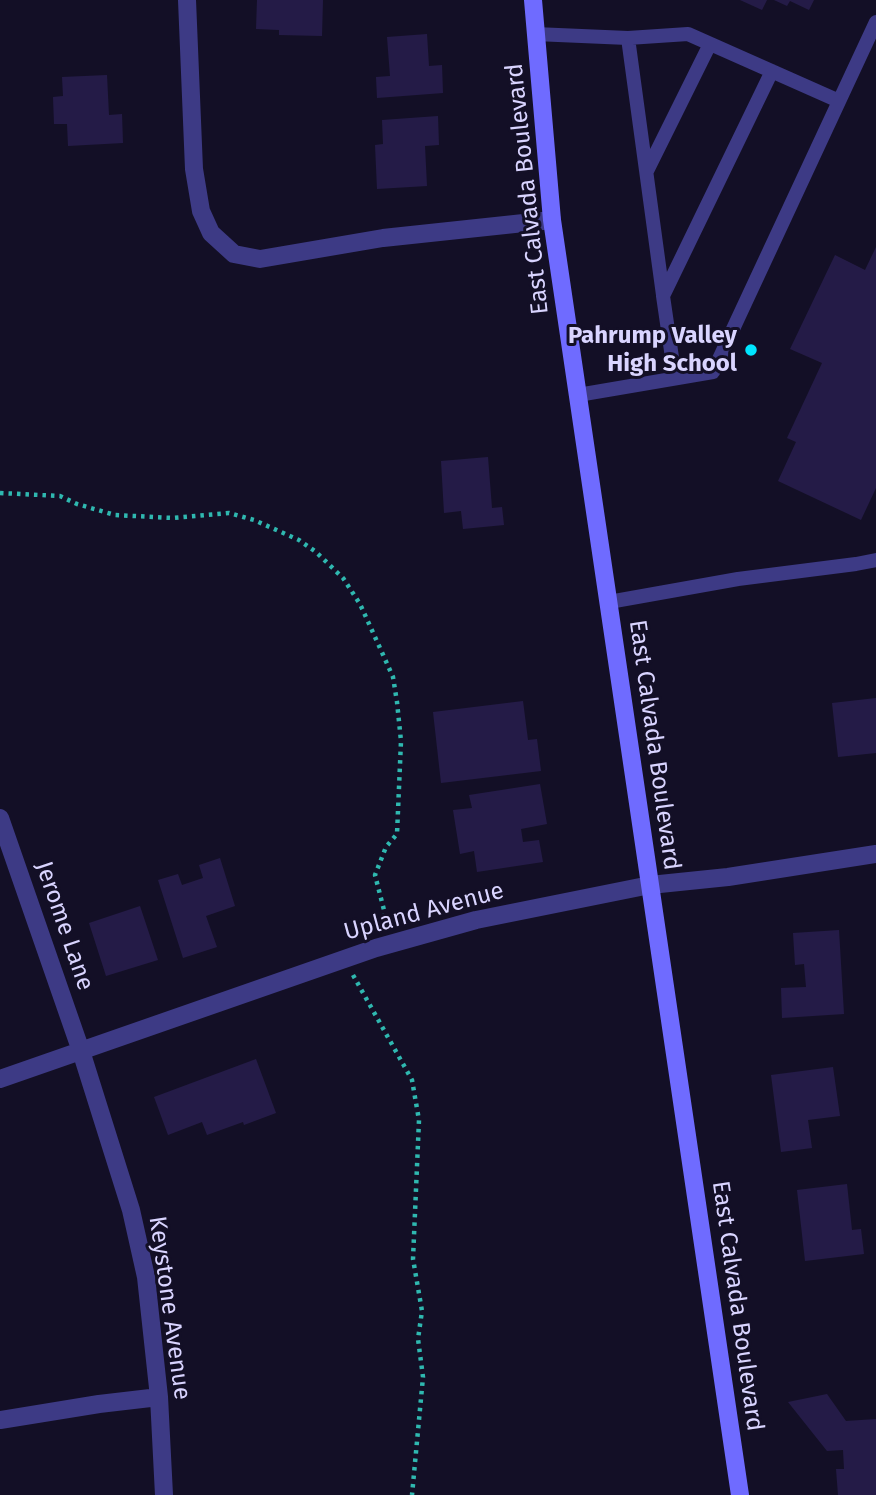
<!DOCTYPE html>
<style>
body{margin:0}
canvas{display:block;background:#130f26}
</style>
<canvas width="876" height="1495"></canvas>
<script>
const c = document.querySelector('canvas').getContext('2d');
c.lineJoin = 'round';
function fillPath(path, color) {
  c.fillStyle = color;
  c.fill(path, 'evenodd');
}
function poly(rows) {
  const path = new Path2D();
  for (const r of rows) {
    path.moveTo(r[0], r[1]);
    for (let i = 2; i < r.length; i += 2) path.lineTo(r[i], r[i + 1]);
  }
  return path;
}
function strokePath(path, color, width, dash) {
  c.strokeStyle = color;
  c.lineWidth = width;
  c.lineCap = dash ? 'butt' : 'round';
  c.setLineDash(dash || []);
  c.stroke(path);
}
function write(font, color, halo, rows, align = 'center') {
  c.font = font + ' "Fira Sans",sans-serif';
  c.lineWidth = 6;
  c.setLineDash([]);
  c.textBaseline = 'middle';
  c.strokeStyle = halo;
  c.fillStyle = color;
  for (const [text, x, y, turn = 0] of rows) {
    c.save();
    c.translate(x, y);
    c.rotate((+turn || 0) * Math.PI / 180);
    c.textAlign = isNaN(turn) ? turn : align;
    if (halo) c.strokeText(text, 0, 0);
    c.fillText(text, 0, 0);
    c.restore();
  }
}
const building = poly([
 [257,0,323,0,322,36,279,35,279,30,256,29],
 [740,0,767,0,762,10],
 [774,0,814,0,809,10,790,1,787,6],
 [427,34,429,66,442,65,443,93,377,98,376,77,390,76,387,37],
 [107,75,109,115,122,114,123,143,68,146,67,124,54,124,53,97,63,96,62,77],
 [438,116,439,145,425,146,427,186,377,189,375,145,383,144,382,120],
 [876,247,876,488,861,520,778,481,796,442,787,438,822,363,790,349,835,255,865,270],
 [488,457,492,508,502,507,504,525,463,529,461,511,444,513,441,461],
 [876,698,876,753,838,757,832,703],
 [523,701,528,740,537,739,541,771,441,783,433,712],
 [540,784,547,824,521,829,523,842,539,840,543,862,477,872,474,851,460,854,453,810,472,808,469,795],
 [220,858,235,906,206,916,217,947,183,958,158,880,178,874,182,885,203,878,199,865],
 [140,906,158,960,106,976,89,923],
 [839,930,844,1014,782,1018,781,988,806,987,804,964,795,965,793,933],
 [256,1059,276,1113,244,1125,243,1122,207,1135,202,1122,168,1135,154,1097],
 [833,1067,840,1116,808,1120,812,1148,781,1152,771,1075],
 [847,1184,852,1230,861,1229,864,1254,805,1261,797,1190],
 [827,1394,846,1421,876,1419,876,1495,838,1495,836,1469,844,1469,843,1450,827,1451,788,1402]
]);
const path = poly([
 [0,493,60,496,77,504,115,515,173,518,229,513,254,520,299,540,316,552,343,578,360,604,380,648,393,677,397,702,401,741,397,834,386,847,375,875,385,914,381,926],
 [353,975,412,1080,419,1120,413,1259,422,1311,418,1339,423,1377,412,1495]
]);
const lane = poly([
 [535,34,628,38,688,34,839,101],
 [628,38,663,295],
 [647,171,710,44],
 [675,378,663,296,772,71],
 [578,395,713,372,876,22],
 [609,602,738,579,856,564,876,560]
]);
const street = poly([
 [187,0,194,169,201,211,211,233,234,254,260,259,383,238,552,220],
 [0,818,81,1051,131,1210,146,1277,159,1397,164,1495],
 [0,1079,376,948,476,920,650,885,728,877,876,854],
 [0,1420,99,1404,159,1397]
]);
const secondary = poly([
 [533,0,552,220,740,1495]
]);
const markers = [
 [751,350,7,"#00e5ff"]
];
const streetNames = [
 ["East Calvada Boulevard",528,189,-96],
 ["East Calvada Boulevard",654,745,82],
 ["Upland Avenue",424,912,-15],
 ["Jerome Lane",64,926,71],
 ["East Calvada Boulevard",737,1306,82],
 ["Keystone Avenue",169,1308,82]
];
const poiNames = [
 ["Pahrump Valley",737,336],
 ["High School",737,364]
];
fillPath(building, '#241b47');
strokePath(path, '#2fb8b0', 4.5, [3.5, 5]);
strokePath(lane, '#3d3a85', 14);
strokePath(street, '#3d3a85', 18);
strokePath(secondary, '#6f6bff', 18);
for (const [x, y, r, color] of markers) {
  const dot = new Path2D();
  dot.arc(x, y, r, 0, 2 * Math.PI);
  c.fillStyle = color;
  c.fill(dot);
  strokePath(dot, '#130f26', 2.5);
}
write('24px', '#d9d4ff', '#130f26', streetNames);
write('bold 24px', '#d9d4ff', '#130f26', poiNames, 'right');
</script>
